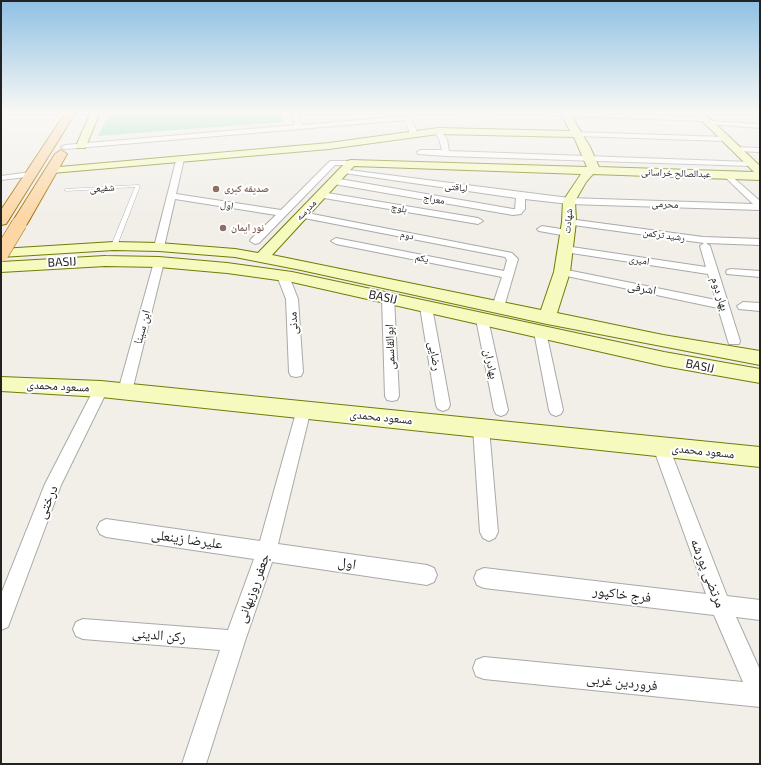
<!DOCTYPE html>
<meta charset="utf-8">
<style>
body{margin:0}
#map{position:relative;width:761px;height:765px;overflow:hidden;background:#f2efe9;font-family:"Exo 2",sans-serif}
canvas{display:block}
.frame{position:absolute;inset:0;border:2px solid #222;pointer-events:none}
</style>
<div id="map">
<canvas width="761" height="765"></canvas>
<div class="frame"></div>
</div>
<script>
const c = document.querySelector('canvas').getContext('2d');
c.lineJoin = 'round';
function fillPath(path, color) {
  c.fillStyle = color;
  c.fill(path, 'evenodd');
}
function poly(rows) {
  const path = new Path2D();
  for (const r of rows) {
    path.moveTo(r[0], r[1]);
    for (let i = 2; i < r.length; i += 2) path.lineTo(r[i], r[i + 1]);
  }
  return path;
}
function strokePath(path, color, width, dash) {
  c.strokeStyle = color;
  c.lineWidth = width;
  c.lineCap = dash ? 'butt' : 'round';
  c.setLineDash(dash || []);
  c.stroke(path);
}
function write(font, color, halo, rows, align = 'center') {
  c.font = font + ' "Exo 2","Noto Naskh Arabic",sans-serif';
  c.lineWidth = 4;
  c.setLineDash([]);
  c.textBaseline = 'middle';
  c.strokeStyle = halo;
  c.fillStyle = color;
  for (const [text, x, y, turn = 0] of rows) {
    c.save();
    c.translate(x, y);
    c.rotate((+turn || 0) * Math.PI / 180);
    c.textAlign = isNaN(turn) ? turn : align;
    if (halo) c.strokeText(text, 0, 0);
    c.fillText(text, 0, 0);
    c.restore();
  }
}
const pitch = poly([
 [110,112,280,112,283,122,98,136]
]);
const lane = poly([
 [138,185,140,186,117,246,114,248,111,246,135,187,66,191,64,190,66,189,138,185]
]);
const street = poly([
 [292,112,298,112,302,125,405,116,411,112,419,112,411,119,418,134,411,136,405,120,65,149,61,147,65,145,295,125,292,112],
 [458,112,545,112,704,117,707,119,704,121,458,112],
 [709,121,760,124,760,128,707,124,706,123,709,121],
 [438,129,440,130,447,139,449,151,751,162,755,164,751,166,446,156,418,154,417,152,421,150,442,150,439,139,434,131,438,129],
 [574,132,725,137,729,139,725,141,577,136,573,134,574,132],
 [733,147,760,148,760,152,736,151,733,151,733,147],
 [177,157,184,159,176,194,281,210,330,161,351,161,355,163,351,165,335,165,259,243,255,244,250,241,251,239,276,215,175,199,164,247,159,250,154,247,177,157],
 [341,169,569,198,753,204,725,177,724,175,728,173,760,201,760,210,569,204,525,199,525,209,521,214,513,215,334,184,330,181,334,178,513,209,515,209,516,198,344,173,340,171,341,169],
 [31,172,35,174,34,176,1,180,1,176,31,172],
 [321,192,478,218,483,221,478,224,318,197,317,195,321,192],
 [302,212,512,253,518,259,504,307,498,311,492,307,502,277,336,244,331,241,336,238,504,271,507,260,505,257,299,217,299,213,302,212],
 [569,219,703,237,760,239,760,245,706,243,710,246,718,271,740,341,739,344,729,344,728,341,718,308,562,275,557,272,562,269,716,300,708,274,565,252,560,249,565,246,706,267,700,246,704,243,566,224,566,220,569,219],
 [542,226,567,230,572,233,567,236,539,231,537,229,542,226],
 [159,259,164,262,132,391,130,395,125,396,120,395,118,391,154,262,159,259],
 [731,269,760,271,760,277,727,274,726,272,727,270,731,269],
 [283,273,289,276,298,299,303,372,301,376,296,377,291,376,289,372,286,299,277,276,283,273],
 [388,294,394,298,399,396,397,400,392,401,387,400,385,396,382,298,388,294],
 [743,302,760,303,760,311,739,309,737,306,743,302],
 [426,303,432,307,450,405,448,409,443,411,438,409,436,405,420,307,426,303],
 [482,315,488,319,508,410,506,414,501,416,496,414,494,410,476,319,482,315],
 [540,328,544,329,546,332,563,410,561,414,556,416,551,414,549,410,534,332,536,329,540,328],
 [101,384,106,385,108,389,61,485,8,627,1,630,1,594,45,484,96,385,101,384],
 [304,403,309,405,311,409,278,544,427,565,434,568,437,575,434,582,427,585,272,562,245,641,206,764,182,764,220,650,83,639,76,636,73,629,76,622,83,619,228,630,254,559,106,537,100,534,97,528,100,522,106,519,260,541,297,409,299,405,304,403],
 [481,422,486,424,489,428,498,532,495,538,489,541,483,538,480,532,473,428,476,424,481,422],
 [661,440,667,442,669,447,727,596,760,600,760,620,736,617,760,670,760,707,484,679,476,676,473,668,476,660,484,657,743,682,714,615,484,588,477,585,474,578,477,571,484,568,706,594,653,447,655,442,661,440]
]);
const secondary = poly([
 [91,112,100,112,86,146,85,148,77,148,76,146,91,112],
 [560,112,569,112,590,147,599,167,754,172,693,112,703,112,760,166,760,180,593,174,586,182,575,201,576,222,570,272,557,313,663,335,760,351,760,365,547,324,301,270,235,257,159,251,114,250,1,257,1,249,114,242,159,243,235,249,258,253,347,161,351,160,587,167,574,137,438,134,329,149,52,173,48,172,46,170,48,168,329,143,438,128,570,131,560,112],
 [354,166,581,174,563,201,562,222,554,272,541,310,272,255,354,166],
 [105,256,159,257,227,263,292,272,664,352,760,369,760,383,664,366,292,282,227,273,159,267,105,266,1,272,1,262,105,256],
 [1,377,101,381,760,447,760,467,101,397,1,391,1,377]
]);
const primary = poly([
 [66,112,76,112,8,221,6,224,1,225,1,210,66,112],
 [61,150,67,154,27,224,24,227,19,229,14,227,11,224,55,154,61,150]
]);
const primaryBridge = poly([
 [1,254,19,224]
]);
const markers = [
 [216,189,4,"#8d6e63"],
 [223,228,4,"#8d6e63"]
];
const farStreetnames = [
 ["عبدالصالح خراسانی",676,173,2],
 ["لیاقتی",456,187,8],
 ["شفیعی",102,188,-4],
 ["معراج",434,199,10],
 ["محرمی",665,204,2],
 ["اول",227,205,9],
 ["بلوچ",399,208,10],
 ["مدرسه",306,210,-46],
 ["شهادت",568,221,-85],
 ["دوم",407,235,11],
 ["رشید ترکمن",664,235,8],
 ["یکم",422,258,11],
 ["امیری",639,260,9]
];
const farEducationnames = [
 ["صدیقه کبری",224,189],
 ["نور ایمان",231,228]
];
const streetNames = [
 ["BASIJ",62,262,-3],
 ["اشرفی",642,288,11],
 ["بهار دوم",720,294,73],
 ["BASIJ",383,297,12],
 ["مدنی",293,323,-93],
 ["ابن سینا",142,327,-75],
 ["ابوالقاسمی",390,347,-92],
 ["رضایی",435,356,80],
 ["بهادران",491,364,78],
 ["BASIJ",700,366,12],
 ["مسعود محمدی",58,386,3],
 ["مسعود محمدی",381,417,6],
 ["مسعود محمدی",703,451,6]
];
const nearStreetnames = [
 ["درختی",47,502,-68],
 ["علیرضا زینعلی",187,539,8],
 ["اول",347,563,9],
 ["مرتضی پورشه",708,573,69],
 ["جعفر روزبهانی",253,588,-70],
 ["فرج خاکپور",622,594,7],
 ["رکن الدینی",159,635,5],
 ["فروردین غربی",622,682,6]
];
fillPath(pitch, '#88e0be');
strokePath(lane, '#a9a9a9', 1);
strokePath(street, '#a9a9a9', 2);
strokePath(secondary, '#707d05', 2);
strokePath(primary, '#a06b00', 2);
fillPath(lane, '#fff');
fillPath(street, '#fff');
fillPath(secondary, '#f7fabf');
fillPath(primary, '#fcd6a4');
strokePath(primaryBridge, '#a06b00', 16, []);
strokePath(primaryBridge, '#fcd6a4', 15);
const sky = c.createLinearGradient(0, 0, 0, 220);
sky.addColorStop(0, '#8fc0e4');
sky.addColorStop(0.51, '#f9f8f5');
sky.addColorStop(1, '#f9f8f500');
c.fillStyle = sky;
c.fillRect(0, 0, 761, 220);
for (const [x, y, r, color] of markers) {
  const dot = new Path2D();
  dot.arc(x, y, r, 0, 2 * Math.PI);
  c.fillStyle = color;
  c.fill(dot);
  strokePath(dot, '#fff', 1.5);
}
write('10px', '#222', '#fff', farStreetnames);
write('bold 10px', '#785e54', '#fff', farEducationnames, 'left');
write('12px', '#222', '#fff', streetNames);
write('14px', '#222', '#fff', nearStreetnames);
</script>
